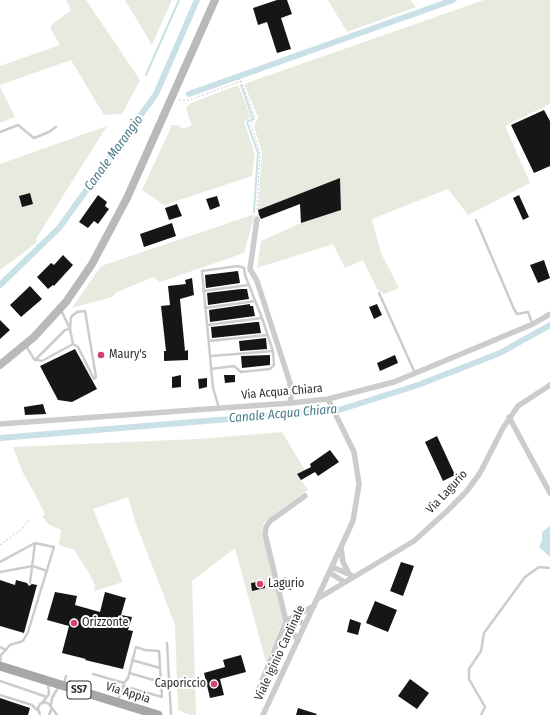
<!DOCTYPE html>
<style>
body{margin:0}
canvas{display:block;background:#fff}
</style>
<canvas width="550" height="715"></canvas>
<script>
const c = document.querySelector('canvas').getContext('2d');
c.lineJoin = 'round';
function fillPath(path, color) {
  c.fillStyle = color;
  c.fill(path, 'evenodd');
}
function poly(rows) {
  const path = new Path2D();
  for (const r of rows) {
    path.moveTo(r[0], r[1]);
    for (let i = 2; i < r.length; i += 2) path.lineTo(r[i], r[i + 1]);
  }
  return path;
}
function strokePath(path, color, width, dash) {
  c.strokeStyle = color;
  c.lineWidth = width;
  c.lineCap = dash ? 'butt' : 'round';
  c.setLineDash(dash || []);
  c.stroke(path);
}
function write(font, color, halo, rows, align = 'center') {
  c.font = font + ' "Fira Sans Condensed",sans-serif';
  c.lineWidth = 4;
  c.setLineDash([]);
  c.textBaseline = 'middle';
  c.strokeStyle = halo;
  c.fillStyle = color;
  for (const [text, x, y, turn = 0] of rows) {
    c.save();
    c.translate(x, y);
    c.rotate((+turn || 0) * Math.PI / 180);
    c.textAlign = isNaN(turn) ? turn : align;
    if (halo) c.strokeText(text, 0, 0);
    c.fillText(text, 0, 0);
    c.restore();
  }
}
const green = poly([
 [66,0,86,0,140,80,122,114,104,115,71,60,0,85,0,66,60,45,51,29,51,25,71,10],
 [125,0,172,0,152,45],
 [328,0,410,0,416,7,347,32],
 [484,0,550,0,550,104,505,126,530,183,468,215,448,189,372,219,381,253,399,288,384,294,377,289,363,260,345,268,333,244,257,268,261,241,301,223,341,210,340,178,258,210,262,153,254,126,258,117,244,84],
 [238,85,251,118,244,121,255,154,252,176,164,205,142,190,172,125,178,125,184,129,192,125,186,109,189,104],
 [0,87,15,117,0,123],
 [107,126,37,237,36,243,0,270,0,164],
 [255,214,244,253,160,282,153,277,115,293,112,297,72,308,101,266],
 [282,432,305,470,297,474,308,490,264,522,262,530,283,620,266,662,235,548,192,581,196,715,190,715,178,710,175,625,135,521,128,497,93,509,123,582,94,591,95,585,89,573,74,550,59,545,61,530,48,524,42,516,45,515,35,494,22,471,13,447,197,439]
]);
const water = poly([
 [550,526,550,557,539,547,542,540,542,532]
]);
const stream = poly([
 [146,75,179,0],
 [238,77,239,79],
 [241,85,253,119,247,122,258,153,254,212]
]);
const canal = poly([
 [189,94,453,0],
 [0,285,59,228,156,94,197,0],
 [0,438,339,410,418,385,500,353,550,325]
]);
const building = poly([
 [277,0,287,0,292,14,281,18,291,49,277,53,267,22,258,25,253,8],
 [544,110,550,121,550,166,534,173,511,125],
 [340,178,341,210,301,223,300,204,261,219,259,215,258,210],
 [30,193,33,204,22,207,19,196],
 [98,195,107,202,105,206,109,209,98,224,94,221,88,228,79,222],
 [519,195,529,217,523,220,513,198],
 [217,196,220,206,210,210,206,199],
 [177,204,182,216,169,220,165,208],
 [172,223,176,236,144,247,140,234],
 [63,255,73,265,54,286,53,285,48,289,37,277,51,263,54,265],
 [544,260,550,278,538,283,530,265],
 [238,271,240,283,206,288,205,275],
 [192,278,194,295,180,299,185,351,188,350,188,360,164,361,164,351,166,351,161,306,170,305,168,286,186,284,185,280],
 [30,286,42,299,21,317,10,305],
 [241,289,247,289,249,299,208,305,207,293],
 [250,304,250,306,253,306,255,316,210,322,209,310],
 [377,304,382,315,374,319,369,307],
 [0,320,10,330,0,339],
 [256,322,259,322,261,333,212,338,211,327],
 [266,338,267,349,240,351,239,341],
 [75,349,97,389,72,402,58,400,40,366],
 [270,355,270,365,242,368,241,356],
 [395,355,398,363,380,371,377,363],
 [181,375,181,387,172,388,172,377],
 [224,375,235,375,235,382,225,383],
 [207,378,207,387,199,389,198,379],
 [43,404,46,414,25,415,24,407],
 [437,436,455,475,443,481,425,442],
 [330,450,339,462,318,476,315,472,301,480,297,474,311,467,310,464],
 [401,562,414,566,403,596,390,591],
 [284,577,294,581,291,590,282,587,281,583],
 [0,580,15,585,16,580,27,583,29,586,32,584,37,585,24,633,0,626],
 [264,581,265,588,252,591,251,583],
 [55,592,77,596,75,605,100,612,105,592,126,598,121,615,132,617,128,630,133,631,123,669,85,660,86,659,62,653,69,626,47,620],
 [375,601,397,610,388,632,366,623],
 [350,619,361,623,358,635,347,632],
 [241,655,246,672,220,679,224,695,210,698,204,673,225,667,223,660],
 [410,679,429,693,417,709,398,696],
 [0,698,30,708,28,715,0,715],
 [298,708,317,714,316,715,296,715]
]);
const path = poly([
 [241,81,255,118,251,125,260,153,257,212],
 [179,100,189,100,244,80],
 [0,545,23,528,30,519]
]);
const service = poly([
 [0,132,18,125,34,138,49,132,56,127],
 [476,220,514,309,517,314,528,312,532,323],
 [203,291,249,285],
 [379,293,415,373],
 [205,308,255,301],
 [207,325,262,318],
 [209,341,267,335],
 [26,346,34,359,42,361,73,344,70,329,61,310],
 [211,356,273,351],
 [35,360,65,330,70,329,71,317,77,312,85,311,96,377,94,379,78,347,73,344],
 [211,369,234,366,241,372,270,369,274,365,273,351,262,318,245,275,244,268,238,266,202,271,213,388,219,408],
 [0,562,35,543,54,547,28,632,23,641,10,645,1,655,0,661],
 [0,572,33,566,47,571],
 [30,583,35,543],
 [167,643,171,715],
 [0,647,6,650],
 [132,660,160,668],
 [129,673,161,682],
 [93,674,124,683,118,700],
 [0,681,47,697],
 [64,683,66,676],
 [123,686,162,697,159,651,145,650,136,647,128,678,124,683],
 [0,695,32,705,37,710],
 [42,703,49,694,48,682],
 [51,705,52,698,59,686],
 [40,715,38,708,40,704,45,702,49,704,57,715],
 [49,715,52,708],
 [481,715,485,707,469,679,469,669,481,651,484,633,525,577,539,567,550,568]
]);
const minor = poly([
 [257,219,250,269,257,281,290,383,291,403],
 [509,417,550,493],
 [0,424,291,403,328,399,394,382,533,324,550,314],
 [341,548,343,562,349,574],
 [332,567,351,575],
 [329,572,344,582],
 [317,599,414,541,446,512,466,492,480,473,503,428,518,406,550,385],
 [293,617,305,625],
 [298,641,286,621,265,534,266,527,270,521,305,496],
 [256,696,286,621,314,606],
 [263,715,353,521,359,484,354,452,328,399]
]);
const secondary = poly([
 [0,365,34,337,66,302,92,264,127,198,215,0]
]);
const primary = poly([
 [0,666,158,715]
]);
const markers = [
 [101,355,4,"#d3436b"],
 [260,584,4,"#d3436b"],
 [74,623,4,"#d3436b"],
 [214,684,4,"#d3436b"]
];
const shields = [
 [79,690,24]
];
const shieldNames = [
 ["SS7",79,690]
];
const poiNames = [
 ["Maury's",109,355],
 ["Lagurio",268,584],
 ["Orizzonte",82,623],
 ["Caporiccio",206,684,"right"]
];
const streetNames = [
 ["Via Acqua Chiara",282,392,-5],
 ["Via Lagurio",447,492,-47],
 ["Viale Iginio Cardinale",280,653,-65],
 ["Via Appia",128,693,17]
];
const waterNames = [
 ["Canale Marangio",114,153,-54],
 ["Canale Acqua Chiara",283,414,-5]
];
fillPath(green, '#e7eade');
fillPath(water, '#c9e1e6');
strokePath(stream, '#c9e1e6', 2);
strokePath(canal, '#c9e1e6', 6);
fillPath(building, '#161616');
strokePath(path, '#c9c9c9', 1, [2, 2]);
strokePath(service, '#ccc', 2.5);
strokePath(minor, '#ccc', 5.5);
strokePath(secondary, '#b9b9b9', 8);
strokePath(primary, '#a7a7a7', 9);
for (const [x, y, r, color] of markers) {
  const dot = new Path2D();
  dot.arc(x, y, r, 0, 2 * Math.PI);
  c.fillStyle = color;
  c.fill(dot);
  strokePath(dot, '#fff', 1.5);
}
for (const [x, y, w] of shields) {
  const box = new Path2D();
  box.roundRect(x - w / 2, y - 9, w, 18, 3);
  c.fillStyle = '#fff';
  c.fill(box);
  strokePath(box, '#2f2f2f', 1);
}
write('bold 11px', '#2f2f2f', null, shieldNames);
write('12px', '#2f2f2f', '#fff', poiNames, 'left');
write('12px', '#2f2f2f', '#fff', streetNames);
write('italic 13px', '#457c88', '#fff', waterNames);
</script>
